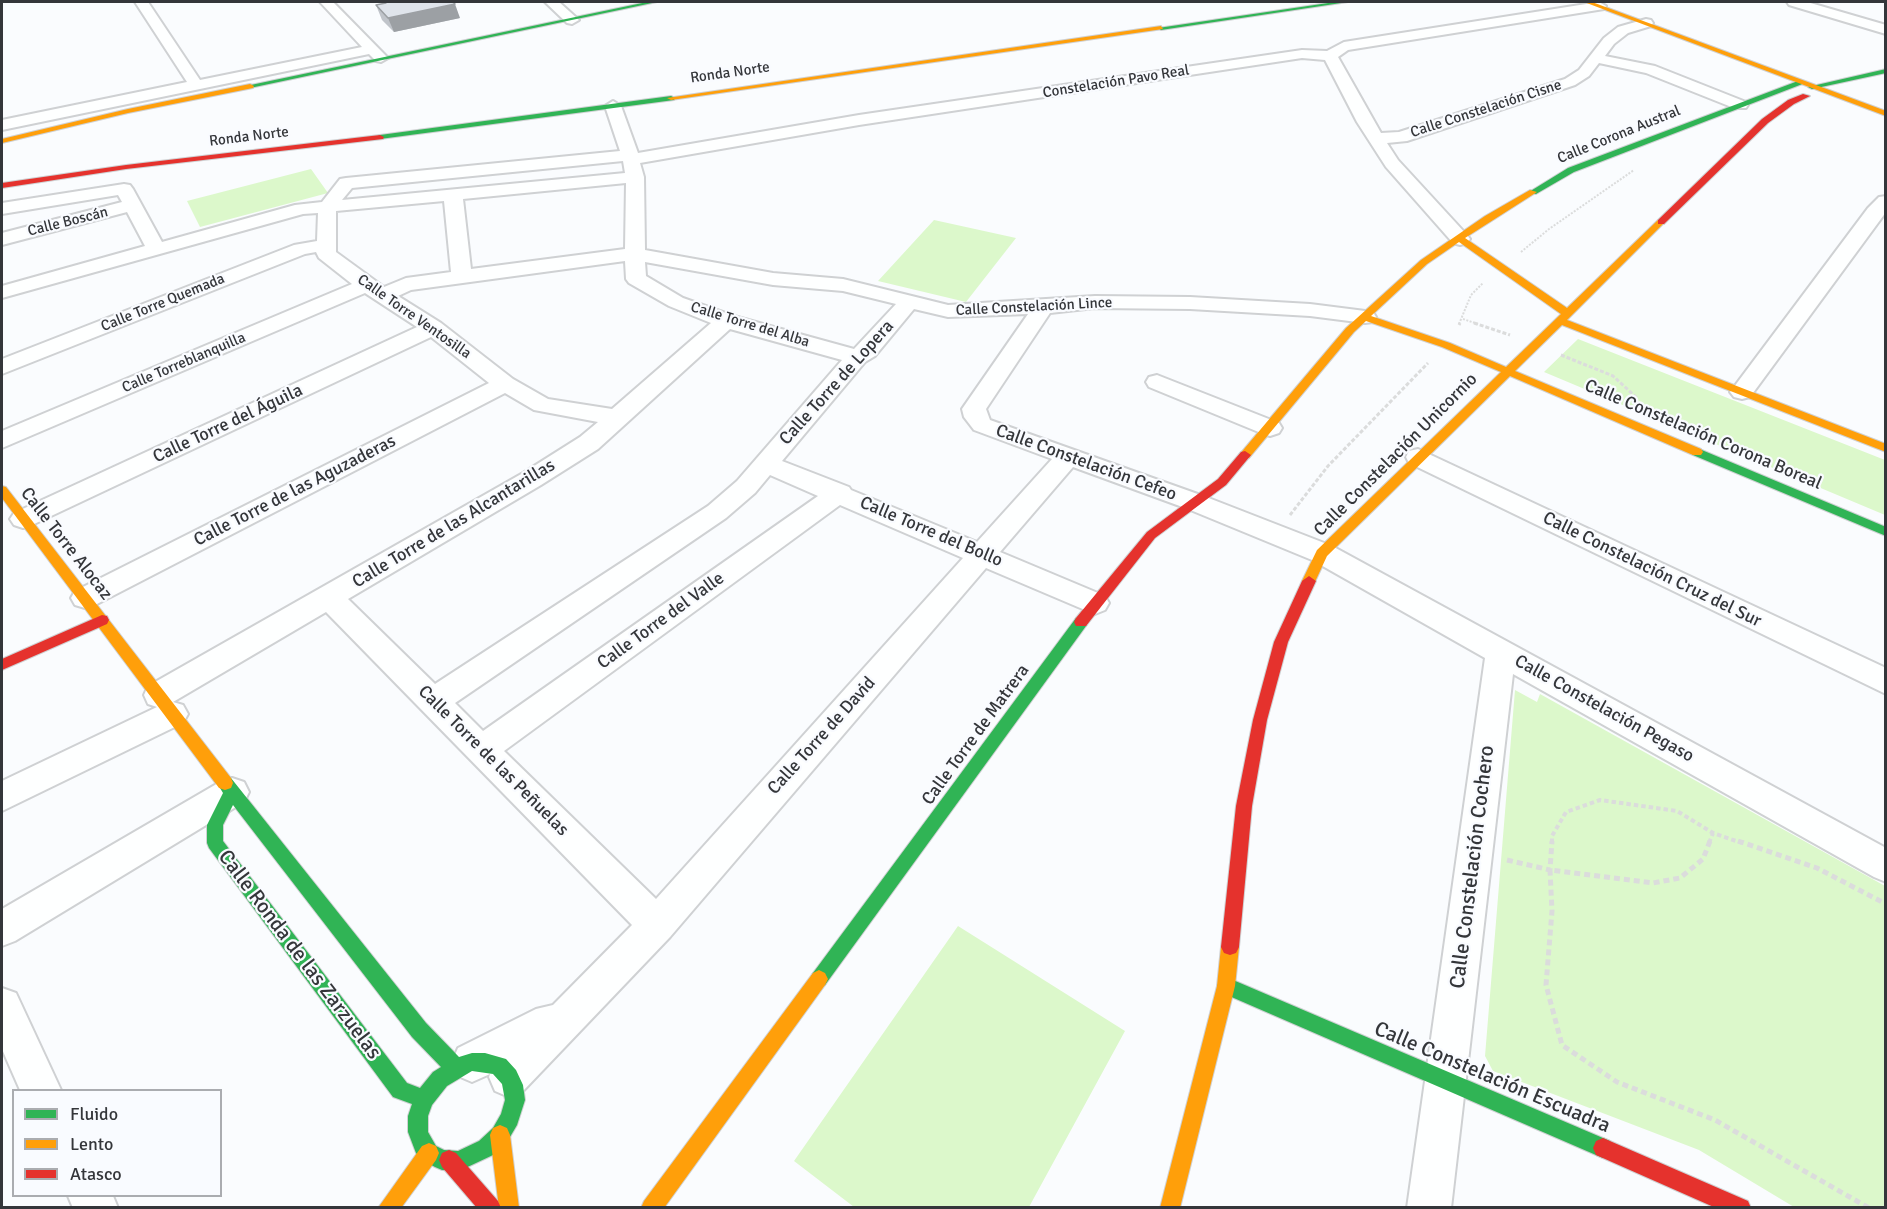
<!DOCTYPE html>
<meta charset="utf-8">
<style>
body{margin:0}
#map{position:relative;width:1887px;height:1209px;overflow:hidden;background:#fafcfe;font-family:Signika,sans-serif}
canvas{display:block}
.frame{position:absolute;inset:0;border:3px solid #34363a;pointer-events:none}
.legend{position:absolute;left:12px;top:1089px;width:210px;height:108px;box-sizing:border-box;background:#f9fbff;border:2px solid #aaacb0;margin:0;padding:8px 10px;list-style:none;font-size:18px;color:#34363a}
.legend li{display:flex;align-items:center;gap:12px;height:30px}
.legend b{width:30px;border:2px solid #aaacb0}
</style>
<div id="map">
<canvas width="1887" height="1209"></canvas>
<div class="frame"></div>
<ul class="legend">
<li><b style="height:8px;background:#30b455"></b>Fluido</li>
<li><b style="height:8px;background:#ff9f0a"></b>Lento</li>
<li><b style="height:8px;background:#e5322d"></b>Atasco</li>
</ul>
</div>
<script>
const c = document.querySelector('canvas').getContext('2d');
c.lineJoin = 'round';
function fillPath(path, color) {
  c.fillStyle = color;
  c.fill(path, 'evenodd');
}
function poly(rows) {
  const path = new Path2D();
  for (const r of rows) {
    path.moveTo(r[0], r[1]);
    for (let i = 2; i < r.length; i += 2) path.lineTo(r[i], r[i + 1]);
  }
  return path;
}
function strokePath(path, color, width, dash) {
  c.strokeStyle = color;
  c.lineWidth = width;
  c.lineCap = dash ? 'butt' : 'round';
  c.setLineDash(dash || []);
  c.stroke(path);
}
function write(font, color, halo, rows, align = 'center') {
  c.font = font + ' Signika,sans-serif';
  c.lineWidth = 4.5;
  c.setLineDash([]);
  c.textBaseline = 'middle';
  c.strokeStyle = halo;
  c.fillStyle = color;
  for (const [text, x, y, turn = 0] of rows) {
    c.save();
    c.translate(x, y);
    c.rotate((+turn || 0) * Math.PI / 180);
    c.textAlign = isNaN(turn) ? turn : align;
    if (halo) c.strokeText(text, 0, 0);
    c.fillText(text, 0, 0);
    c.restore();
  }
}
const green = poly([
 [311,169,328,193,200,227,187,201],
 [934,220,1016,238,966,302,878,281],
 [1578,339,1885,460,1885,515,1544,372],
 [1515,690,1537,702,1540,694,1885,886,1885,1207,1794,1207,1699,1150,1493,1071,1485,1056],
 [958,926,1125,1031,1029,1207,854,1207,794,1161]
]);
const pathFar3 = poly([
 [1521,252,1549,229,1634,170],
 [1463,319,1478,324],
 [1459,324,1471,295,1483,283]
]);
const pathFar2 = poly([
 [1474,323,1510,335],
 [1459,325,1460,323],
 [1561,355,1613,376,1637,398],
 [1290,515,1328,466,1428,363]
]);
const pathFar1 = poly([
 [1552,843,1552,836,1566,812,1600,800,1677,811,1713,833],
 [1709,843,1713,833,1742,843]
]);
const path = poly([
 [1710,841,1703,859,1680,878,1653,883,1550,870,1552,911,1546,985,1562,1045,1617,1082,1715,1120,1869,1208],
 [1738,841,1817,868,1886,904],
 [1507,860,1550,870,1552,841]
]);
const street = poly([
 [135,2,148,2,200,80,362,47,320,2,333,2,388,58,381,62,376,61,369,54,2,130,2,120,187,82,135,2],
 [545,2,559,2,579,20,572,24,567,23,545,2],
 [1599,2,1606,6,1604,9,1348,50,1338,57,1381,133,1399,132,1565,79,1579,70,1604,38,1618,27,1646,19,1651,20,1653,23,1651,26,1628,33,1614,44,1605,56,1655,66,1746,102,1748,105,1746,108,1734,108,1646,73,1599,63,1589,76,1575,85,1407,141,1387,143,1398,160,1467,235,1470,239,1467,243,1460,245,1453,243,1386,167,1357,122,1325,60,1302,58,859,125,640,163,644,177,645,250,773,273,843,279,948,305,1095,296,1190,297,1310,304,1373,312,1376,317,1373,322,1365,323,1310,316,1190,309,1095,308,1050,313,986,409,990,420,1206,497,1332,546,1886,848,1886,882,1874,877,1513,674,1451,1208,1407,1208,1485,658,1312,560,1188,509,1073,467,1000,552,1105,596,1109,603,1105,610,1095,614,1085,610,986,568,670,937,523,1091,509,1097,495,1091,489,1077,490,1074,472,1082,458,1076,452,1062,458,1048,536,1009,553,1005,632,925,326,612,173,702,183,705,188,714,183,723,2,811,2,781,157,707,148,704,144,695,148,686,523,473,580,437,598,422,534,410,505,393,95,605,85,608,75,605,71,598,75,591,489,383,431,337,32,525,23,528,14,525,10,519,14,513,417,327,365,293,2,448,2,431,352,284,319,258,316,252,305,254,2,374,2,359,294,245,317,241,318,213,303,214,2,298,2,286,145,246,127,212,2,245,2,233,122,202,118,195,2,214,2,203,124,184,130,185,133,189,162,242,295,205,322,202,340,179,346,178,620,151,605,106,613,101,621,106,638,153,859,115,1302,50,1327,51,1344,42,1599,2],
 [623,161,625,173,342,200,352,188,623,161],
 [626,183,625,249,471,269,463,199,626,183],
 [444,201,451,272,406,278,384,287,336,252,336,211,444,201],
 [625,261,626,279,629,283,669,306,711,323,612,409,548,399,513,379,441,323,398,296,411,290,625,261],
 [645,262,773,285,843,291,896,304,854,349,734,316,683,298,646,276,645,262],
 [914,309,948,317,1028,314,962,409,964,417,974,430,1052,459,977,542,851,490,849,487,782,461,865,362,875,356,914,309],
 [730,329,842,360,737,481,708,506,435,684,348,599,541,485,598,449,730,329],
 [770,475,818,496,483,731,455,703,726,518,755,493,770,475],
 [840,505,963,558,656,899,504,751,840,505],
 [1787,2,1807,2,1886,25,1886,34,1789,5,1787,2],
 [1886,196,1886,212,1750,397,1742,399,1734,397,1730,392,1734,387,1868,208,1879,197,1886,196],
 [1157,375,1279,423,1282,428,1279,433,1270,436,1261,433,1149,387,1146,382,1149,377,1157,375],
 [1418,449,1886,668,1886,694,1409,463,1406,457,1409,451,1418,449],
 [232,778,244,782,249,792,244,802,15,941,2,946,2,909,220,782,232,778],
 [2,988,16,993,61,1090,20,1090,2,1049,2,988],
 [68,1196,113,1196,118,1208,73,1208,68,1196]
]);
const fast = poly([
 [647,2,657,2,250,88,246,86,647,2],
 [1335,2,1348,2,1161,30,1158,28,1335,2],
 [1886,69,1886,73,1812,89,1808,87,1886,69],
 [1798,81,1805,83,1574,172,1536,194,1529,192,1568,168,1798,81],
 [671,96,675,98,674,100,380,139,376,137,380,135,671,96],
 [1697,448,1886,527,1886,536,1693,455,1691,452,1693,449,1697,448],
 [1081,617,1086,618,1088,622,1086,626,825,985,819,988,813,985,810,979,813,973,1076,618,1081,617],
 [225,776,231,778,426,1023,459,1057,472,1053,485,1053,506,1059,516,1070,523,1085,525,1100,517,1125,507,1142,493,1155,459,1171,442,1170,435,1167,422,1160,416,1153,408,1132,408,1116,412,1104,393,1097,209,848,207,843,207,825,223,793,217,783,219,778,225,776],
 [233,805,412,1037,441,1067,433,1072,420,1088,407,1083,223,841,223,825,233,805],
 [472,1071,493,1074,502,1084,505,1100,501,1114,493,1128,479,1141,458,1151,444,1150,436,1146,428,1132,428,1116,432,1105,447,1086,472,1071],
 [1226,977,1610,1141,1613,1148,1610,1155,1603,1158,1596,1155,1220,992,1217,986,1220,980,1226,977]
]);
const slow = poly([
 [1584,2,1592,2,1886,111,1886,116,1584,2],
 [1161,26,1163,29,671,100,667,98,1161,26],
 [250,84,254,86,253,88,128,113,2,143,2,139,128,109,250,84],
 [1530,190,1537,192,1465,238,1567,308,1658,220,1665,222,1567,320,1886,444,1886,452,1562,325,1515,371,1701,449,1703,452,1701,455,1693,455,1510,376,1327,556,1314,584,1304,584,1302,581,1317,550,1501,372,1442,347,1366,321,1354,332,1249,458,1241,458,1239,455,1346,328,1421,260,1485,216,1530,190],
 [1459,242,1561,314,1506,367,1450,343,1371,316,1427,264,1459,242],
 [2,486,6,487,231,778,233,783,231,788,225,790,219,788,2,498,2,486],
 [1230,939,1236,941,1239,947,1235,986,1180,1208,1160,1208,1217,986,1221,947,1224,941,1230,939],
 [819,970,825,973,828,979,825,985,664,1208,641,1208,644,1201,813,973,819,970],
 [500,1125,507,1128,510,1135,519,1208,499,1208,490,1135,493,1128,500,1125],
 [429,1143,436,1146,439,1153,436,1160,401,1208,378,1208,422,1146,429,1143]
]);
const jam = poly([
 [1803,94,1810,96,1794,104,1768,123,1664,224,1658,224,1658,220,1762,119,1788,100,1803,94],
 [380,135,384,137,383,139,126,169,2,188,2,183,126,165,380,135],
 [1245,451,1251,455,1226,485,1155,538,1086,626,1076,626,1074,622,1076,618,1147,532,1218,479,1241,452,1245,451],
 [1309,576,1316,581,1288,642,1267,720,1252,806,1239,947,1236,953,1230,955,1224,953,1221,947,1236,806,1253,720,1274,642,1302,581,1309,576],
 [102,615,107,616,109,620,107,624,2,670,2,659,102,615],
 [1603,1138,1748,1201,1751,1208,1716,1208,1596,1155,1593,1148,1596,1141,1603,1138],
 [449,1150,456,1153,498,1201,501,1208,477,1208,442,1167,439,1160,442,1153,449,1150]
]);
const wall = poly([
 [384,2,460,18,394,32,382,20,376,5,385,3]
]);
const shadedWall = poly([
 [455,4,460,18,394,32,388,18]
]);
const building = poly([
 [384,2,453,2,455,4,388,18,376,5,386,3,384,2]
]);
const farStreetnames = [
 ["Ronda Norte",730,73,-8],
 ["Constelación Pavo Real",1116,82,-9],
 ["Calle Constelación Cisne",1486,109,-18],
 ["Calle Corona Austral",1619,135,-22],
 ["Ronda Norte",249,137,-7],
 ["Calle Boscán",68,222,-14],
 ["Calle Torre Quemada",163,303,-22],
 ["Calle Constelación Lince",1034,307,-3],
 ["Calle Torre Ventosilla",414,317,35],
 ["Calle Torre del Alba",750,325,17],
 ["Calle Torreblanquilla",184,363,-23]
];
const streetNames = [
 ["Calle Torre de Lopera",837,383,-48],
 ["Calle Torre del Águila",228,424,-25],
 ["Calle Constelación Corona Boreal",1703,435,23],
 ["Calle Constelación Unicornio",1396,455,-45],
 ["Calle Constelación Cefeo",1086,463,20],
 ["Calle Torre de las Aguzaderas",295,491,-27],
 ["Calle Torre de las Alcantarillas",454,524,-31],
 ["Calle Torre del Bollo",931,532,23],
 ["Calle Torre Alocaz",66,544,52],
 ["Calle Constelación Cruz del Sur",1652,570,26],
 ["Calle Torre del Valle",661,621,-36],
 ["Calle Constelación Pegaso",1604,709,29],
 ["Calle Torre de Matrera",976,735,-54],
 ["Calle Torre de David",822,736,-48],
 ["Calle Torre de las Peñuelas",493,761,45]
];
const nearStreetnames = [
 ["Calle Constelación Cochero",1473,867,-83],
 ["Calle Ronda de las Zarzuelas",299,955,53],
 ["Calle Constelación Escuadra",1492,1078,23]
];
fillPath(green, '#dcf8cb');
strokePath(street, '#cfd1d3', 4);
strokePath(fast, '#cfd1d3', 2);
strokePath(slow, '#cfd1d3', 2);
strokePath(jam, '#cfd1d3', 2);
strokePath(pathFar3, '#dbdcdc', 2, [2, 1.5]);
strokePath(pathFar2, '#dbdcdc', 3, [4, 2]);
strokePath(pathFar1, '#dbdcdc', 4, [4.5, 3]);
strokePath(path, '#dbdcdc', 5, [6, 4]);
fillPath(street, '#feffff');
fillPath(fast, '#30b455');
fillPath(slow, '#ff9f0a');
fillPath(jam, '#e5322d');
fillPath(wall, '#c0c4ca');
fillPath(shadedWall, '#9ca0a4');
fillPath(building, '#dfe4eb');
strokePath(building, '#9ca0a4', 1.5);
write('15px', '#34363a', '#f9fbff', farStreetnames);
write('18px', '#34363a', '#f9fbff', streetNames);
write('21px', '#34363a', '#f9fbff', nearStreetnames);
</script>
